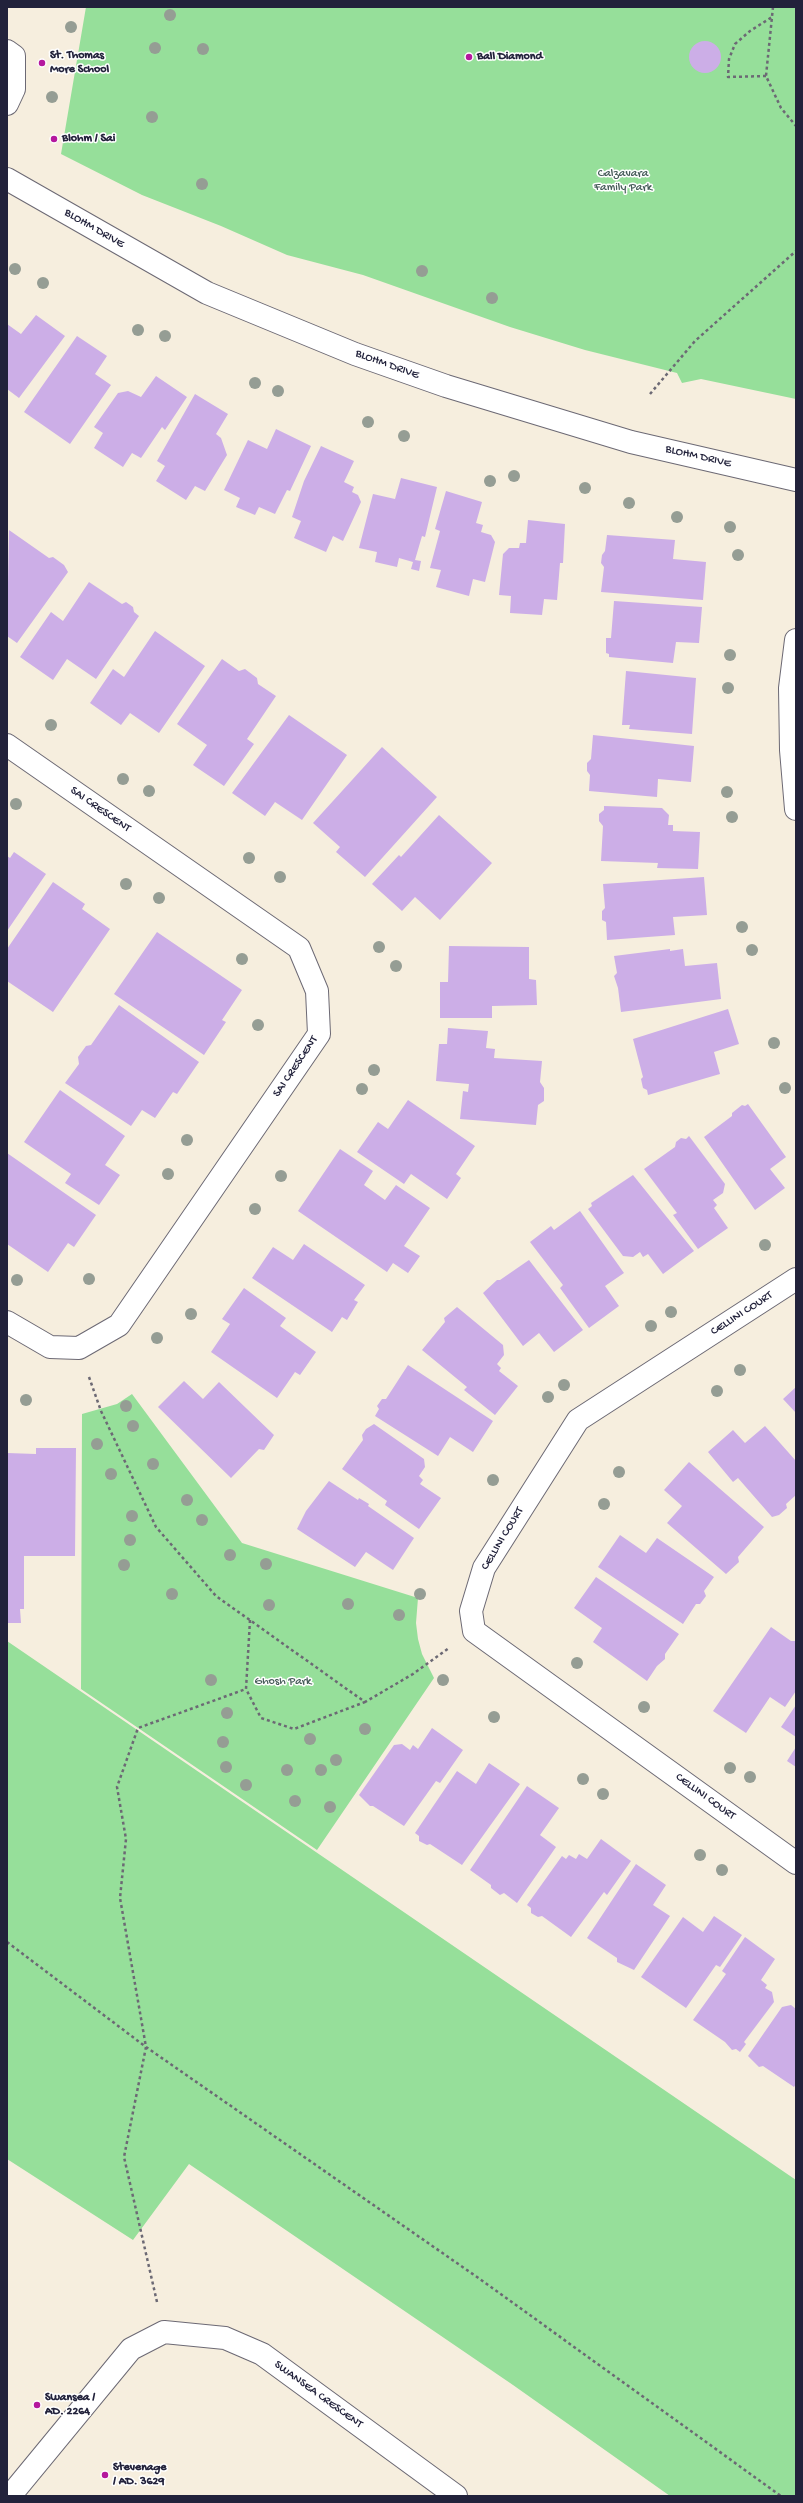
<!DOCTYPE html>
<style>
body{margin:0}
#map{position:relative;width:803px;height:2503px;overflow:hidden;background:#f6eede;font-family:"Gochi Hand",sans-serif}
canvas{display:block}
.frame{position:absolute;inset:0;border:8px solid #22223b;pointer-events:none}
</style>
<div id="map">
<canvas width="803" height="2503"></canvas>
<div class="frame"></div>
</div>
<script>
const c = document.querySelector('canvas').getContext('2d');
c.lineJoin = 'round';
function fillPath(path, color) {
  c.fillStyle = color;
  c.fill(path, 'evenodd');
}
function poly(rows) {
  const path = new Path2D();
  for (const r of rows) {
    if (r.length === 3) {
      path.moveTo(r[0] + r[2], r[1]);
      path.arc(r[0], r[1], r[2], 0, 2 * Math.PI);
      continue;
    }
    path.moveTo(r[0], r[1]);
    for (let i = 2; i < r.length; i += 2) path.lineTo(r[i], r[i + 1]);
  }
  return path;
}
function strokePath(path, color, width, dash) {
  c.strokeStyle = color;
  c.lineWidth = width;
  c.lineCap = dash ? 'butt' : 'round';
  c.setLineDash(dash || []);
  c.stroke(path);
}
function write(font, color, halo, rows, align = 'center') {
  c.font = font + ' "Gochi Hand",sans-serif';
  c.lineWidth = 3;
  c.setLineDash([]);
  c.textBaseline = 'middle';
  c.strokeStyle = halo;
  c.fillStyle = color;
  for (const [text, x, y, turn = 0] of rows) {
    c.save();
    c.translate(x, y);
    c.rotate((+turn || 0) * Math.PI / 180);
    c.textAlign = isNaN(turn) ? turn : align;
    if (halo) c.strokeText(text, 0, 0);
    c.fillText(text, 0, 0);
    c.restore();
  }
}
const green = poly([
 [86,7,796,7,796,399,701,379,682,383,677,373,585,350,510,327,363,275,287,255,221,226,142,195,61,154],
 [132,1394,242,1543,418,1598,416,1623,418,1639,422,1654,434,1678,317,1850,81,1689,82,1414,117,1404],
 [7,1641,796,2180,796,2496,670,2496,513,2385,189,2164,133,2240,7,2159]
]);
const building = poly([
 [705,57,16],
 [36,315,65,336,19,398,7,389,7,324,21,334],
 [77,336,107,356,95,374,111,385,70,444,24,412],
 [156,376,187,397,165,430,162,427,141,458,132,453,123,467,94,448,103,433,94,427,118,393,128,391,141,397],
 [195,394,228,414,216,434,221,438,227,455,205,491,195,486,186,500,156,481,165,466,157,461],
 [276,429,311,446,290,491,287,490,275,514,259,507,255,515,236,507,240,498,224,490,248,440,267,449],
 [321,446,354,461,344,482,354,487,352,492,358,495,361,502,343,541,333,536,326,552,294,538,301,521,292,517,304,481],
 [401,478,437,487,425,537,422,536,415,560,421,561,419,571,411,569,413,562,399,558,397,567,375,562,377,552,359,548,373,494,395,499],
 [446,491,482,502,476,523,483,525,481,532,491,535,495,542,485,582,473,579,469,596,436,587,441,570,430,568,440,531,435,529],
 [528,520,565,524,563,563,560,563,557,600,544,599,542,615,510,613,511,596,499,595,503,554,509,548,519,548,520,543,526,543],
 [9,530,49,558,53,557,64,565,68,572,17,643,7,636],
 [607,535,675,540,673,559,706,562,703,600,601,592,604,567,601,563,602,555,605,551],
 [89,582,122,604,126,602,133,607,134,612,139,616,96,679,67,659,53,680,20,657,51,612,63,621],
 [614,601,702,607,699,643,676,642,673,663,609,657,609,654,606,653,606,638,611,638],
 [155,631,205,666,159,733,130,713,121,725,90,703,113,669,124,677],
 [222,659,239,671,245,669,257,678,258,684,276,696,247,739,254,744,224,786,193,765,207,745,177,724],
 [626,671,696,678,692,734,629,729,630,725,622,725],
 [289,715,347,755,302,820,275,802,265,816,232,793],
 [593,735,694,746,691,782,658,779,657,797,589,791,590,775,587,771,587,763,591,759],
 [382,747,437,797,365,877,336,852,340,847,313,823],
 [604,806,662,808,669,815,668,825,673,825,673,831,700,832,698,869,657,868,658,863,601,861,603,826,599,821,599,814,604,810],
 [439,815,492,863,440,920,415,897,402,911,372,884,399,855,401,857],
 [14,852,46,874,7,931,7,856,10,858],
 [704,877,707,915,673,917,675,935,607,940,606,922,602,920,602,911,605,908,603,884],
 [53,882,85,904,82,909,110,929,53,1012,7,981,7,949],
 [157,932,242,990,222,1020,226,1022,204,1055,114,994],
 [449,946,529,947,529,979,536,980,537,1005,492,1006,492,1018,440,1018,440,982,448,982],
 [670,949,670,951,683,949,685,966,717,963,721,999,621,1012,618,988,614,976,617,973,614,956],
 [119,1005,199,1062,177,1094,173,1092,155,1118,142,1110,131,1126,65,1083,79,1064,78,1057,86,1046,91,1045],
 [728,1009,739,1044,714,1052,720,1074,648,1095,647,1090,643,1088,641,1079,643,1077,633,1039],
 [448,1028,488,1031,486,1048,495,1049,494,1058,542,1061,540,1082,544,1088,544,1101,538,1105,536,1125,460,1119,463,1091,468,1092,469,1084,436,1081,439,1044,447,1044],
 [60,1090,125,1136,105,1165,120,1175,99,1205,65,1183,71,1174,24,1142],
 [408,1100,475,1146,456,1174,461,1178,447,1199,411,1174,404,1184,357,1152,378,1122,388,1129],
 [748,1104,786,1157,770,1169,785,1188,755,1210,704,1137,732,1116,732,1113,742,1105,745,1106],
 [689,1136,725,1184,723,1193,713,1200,717,1205,714,1208,728,1228,698,1249,673,1215,677,1213,644,1169,675,1147,676,1142,681,1138,686,1139],
 [340,1149,373,1171,364,1185,385,1200,396,1185,430,1208,404,1246,420,1256,408,1273,393,1263,387,1272,298,1211],
 [7,1153,96,1215,74,1247,68,1243,48,1272,7,1244],
 [633,1175,694,1251,663,1274,648,1254,643,1257,640,1252,633,1257,623,1256,588,1209,592,1206,591,1203],
 [580,1211,624,1273,605,1286,619,1306,589,1328,560,1288,563,1285,530,1242,551,1226,554,1230],
 [304,1244,365,1285,354,1300,358,1302,347,1320,342,1317,332,1332,252,1278,273,1247,293,1260],
 [529,1260,583,1330,554,1352,539,1333,523,1346,483,1293,497,1280,500,1280],
 [244,1288,286,1318,280,1326,316,1352,300,1375,295,1372,277,1398,211,1352,230,1324,222,1319],
 [457,1307,503,1345,504,1355,497,1364,501,1368,499,1371,518,1386,495,1415,464,1390,467,1387,422,1350,445,1322,444,1318],
 [408,1365,493,1421,473,1452,450,1437,438,1456,375,1416,379,1409,377,1406,382,1399,386,1399],
 [184,1381,203,1399,219,1382,274,1435,264,1450,259,1449,231,1478,158,1407],
 [796,1387,796,1413,783,1399],
 [374,1424,424,1459,425,1467,419,1476,423,1480,420,1484,441,1498,419,1529,385,1505,387,1501,342,1469,363,1440,362,1435,366,1429],
 [765,1426,796,1461,796,1495,786,1504,787,1508,779,1515,772,1517,738,1478,733,1482,708,1452,733,1430,745,1443],
 [36,1448,76,1448,75,1556,24,1556,24,1609,20,1609,21,1623,7,1623,7,1453,36,1454],
 [689,1462,764,1527,738,1557,739,1562,726,1574,667,1523,682,1506,664,1490],
 [329,1481,358,1500,359,1498,369,1504,368,1506,414,1538,393,1570,366,1552,355,1567,297,1529,306,1511],
 [620,1535,646,1553,657,1538,714,1577,704,1591,706,1596,700,1604,696,1604,683,1624,598,1567],
 [596,1577,679,1634,665,1654,665,1659,657,1666,647,1681,593,1642,602,1628,574,1608],
 [771,1627,791,1641,796,1641,796,1691,785,1707,770,1697,746,1733,713,1711],
 [796,1705,796,1737,781,1727],
 [432,1728,463,1750,440,1783,436,1781,404,1826,373,1806,370,1806,359,1795,394,1745,402,1744,410,1750,413,1745,418,1749],
 [796,1747,796,1767,787,1761],
 [489,1763,520,1784,462,1865,430,1844,427,1845,419,1841,419,1836,415,1833,457,1771,476,1784],
 [527,1786,559,1808,540,1835,556,1847,517,1903,504,1893,500,1895,491,1888,491,1885,470,1870],
 [601,1839,631,1861,607,1895,604,1892,571,1937,542,1916,538,1917,531,1913,531,1908,527,1905,562,1856,566,1859,569,1855,576,1859,579,1854,587,1859],
 [636,1864,666,1885,653,1905,670,1916,634,1970,617,1962,617,1958,587,1938],
 [714,1916,742,1935,720,1967,716,1965,686,2008,641,1977,683,1917,703,1932],
 [745,1937,775,1959,761,1980,767,1985,765,1988,772,1992,774,2002,744,2042,746,2044,740,2052,736,2049,732,2050,725,2042,693,2020,726,1974,722,1971],
 [791,2005,796,2009,796,2084,794,2087,763,2066,759,2067,748,2056,782,2007]
]);
const path = poly([
 [773,7,766,76,781,108,796,126],
 [766,76,728,77,729,59,735,44,750,31,772,17],
 [650,394,695,341,796,251],
 [89,1377,101,1411,156,1527,216,1596,365,1702,413,1674,449,1648],
 [250,1620,246,1689,261,1718,294,1729,365,1702],
 [7,1942,146,2047,477,2277,781,2496],
 [157,2302,124,2157,146,2047,120,1898,126,1839,117,1787,138,1728,246,1689]
]);
const minor = poly([
 [7,51,14,56,14,89,7,104],
 [7,179,207,293,355,354,446,386,631,442,796,480],
 [796,640,790,688,791,750,796,809],
 [7,745,299,948,317,991,319,1034,119,1325,79,1348,50,1347,7,1322],
 [796,1279,578,1420,484,1568,471,1611,474,1631,796,1863],
 [10,2496,131,2349,164,2332,225,2338,262,2354,456,2496]
]);
const trees = [
 [170,15],
 [71,27],
 [155,48],
 [203,49],
 [52,97],
 [152,117],
 [202,184],
 [15,269],
 [422,271],
 [43,283],
 [492,298],
 [138,330],
 [165,336],
 [255,383],
 [278,391],
 [368,422],
 [404,436],
 [514,476],
 [490,481],
 [585,488],
 [629,503],
 [677,517],
 [730,527],
 [738,555],
 [730,655],
 [728,688],
 [51,725],
 [123,779],
 [149,791],
 [727,792],
 [16,804],
 [732,817],
 [249,858],
 [280,877],
 [126,884],
 [159,898],
 [742,927],
 [379,947],
 [752,950],
 [242,959],
 [396,966],
 [258,1025],
 [774,1043],
 [374,1070],
 [785,1088],
 [362,1089],
 [187,1140],
 [168,1174],
 [281,1176],
 [255,1209],
 [765,1245],
 [89,1279],
 [17,1280],
 [671,1312],
 [191,1314],
 [651,1326],
 [157,1338],
 [740,1370],
 [564,1385],
 [717,1391],
 [548,1397],
 [26,1400],
 [126,1406],
 [133,1426],
 [97,1444],
 [153,1464],
 [619,1472],
 [111,1474],
 [493,1480],
 [187,1500],
 [604,1504],
 [132,1516],
 [202,1520],
 [130,1540],
 [230,1555],
 [266,1564],
 [124,1565],
 [172,1594],
 [420,1594],
 [348,1604],
 [269,1605],
 [399,1615],
 [577,1663],
 [211,1680],
 [443,1680],
 [644,1707],
 [227,1713],
 [494,1717],
 [365,1729],
 [310,1739],
 [223,1742],
 [336,1760],
 [226,1767],
 [730,1768],
 [287,1770],
 [321,1770],
 [750,1777],
 [583,1779],
 [246,1785],
 [603,1794],
 [295,1801],
 [330,1807],
 [700,1855],
 [722,1870]
];
const markers = [
 [469,57,4,"#b5179e"],
 [42,63,4,"#b5179e"],
 [54,139,4,"#b5179e"],
 [37,2405,4,"#b5179e"],
 [105,2475,4,"#b5179e"]
];
const poiNames = [
 ["St. Thomas",50,56],
 ["More School",50,70],
 ["Ball Diamond",477,57],
 ["Blohm / Sai",62,139],
 ["Swansea /",45,2398],
 ["AD. 2264",45,2412],
 ["Stevenage",113,2468],
 ["/ AD. 3629",113,2482]
];
const parkNames = [
 ["Calzavara",623,174],
 ["Family Park",623,188],
 ["Ghosh Park",283,1682]
];
const streetNames = [
 ["BLOHM DRIVE",94,229,30],
 ["BLOHM DRIVE",387,365,20],
 ["BLOHM DRIVE",698,457,13],
 ["SAI CRESCENT",100,810,35],
 ["SAI CRESCENT",296,1067,-56],
 ["CELLINI COURT",742,1314,-33],
 ["CELLINI COURT",503,1539,-59],
 ["CELLINI COURT",705,1797,36],
 ["SWANSEA CRESCENT",318,2395,36]
];
fillPath(green, '#96df9a');
fillPath(building, '#ccaee7');
strokePath(minor, '#6c6974', 24);
strokePath(path, '#6c6974', 2.5, [3, 3]);
strokePath(minor, '#fff', 22);
c.fillStyle = '#959d94';
for (const [x, y] of trees) {
  c.beginPath();
  c.arc(x, y, 6, 0, 2 * Math.PI);
  c.fill();
}
for (const [x, y, r, color] of markers) {
  const dot = new Path2D();
  dot.arc(x, y, r, 0, 2 * Math.PI);
  c.fillStyle = color;
  c.fill(dot);
  strokePath(dot, '#fff', 1.5);
}
write('bold 12px', '#22223b', '#fff', poiNames, 'left');
write('12px', '#455b58', '#fff', parkNames);
write('12px', '#22223b', '#fff', streetNames);
</script>
